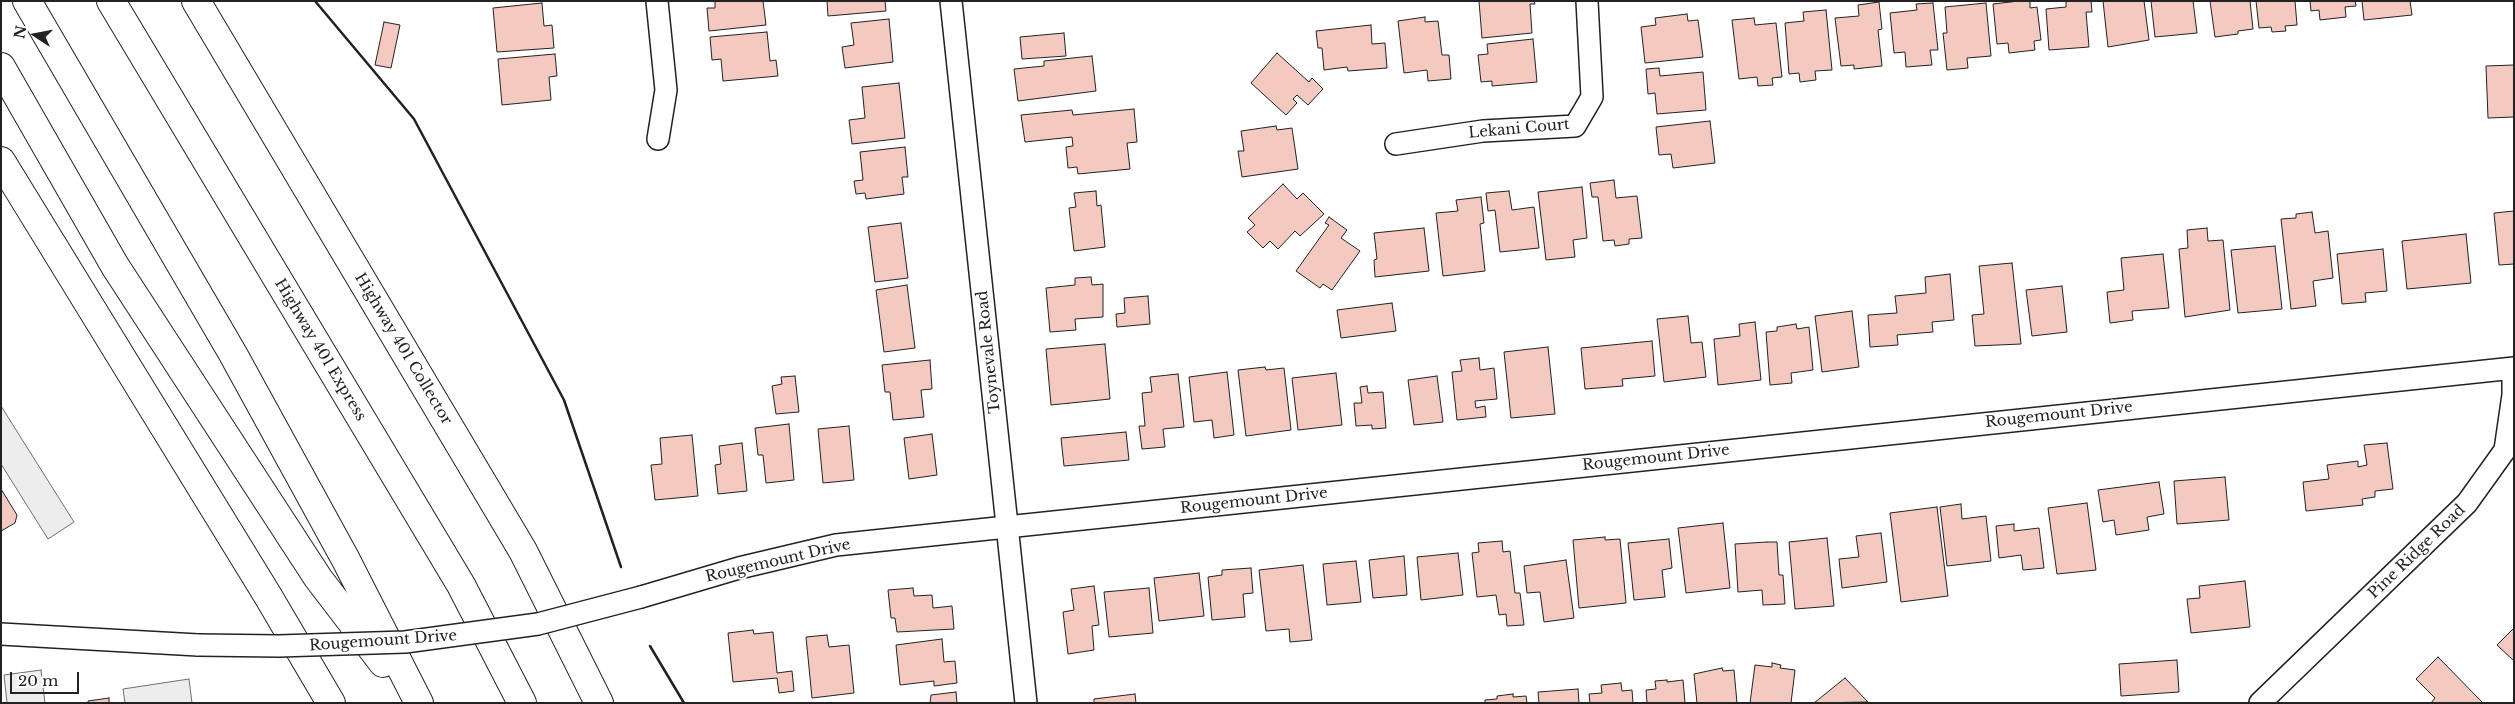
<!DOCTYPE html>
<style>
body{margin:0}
#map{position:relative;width:2515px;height:704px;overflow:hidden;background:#fff;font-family:"Libre Baskerville",serif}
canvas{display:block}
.frame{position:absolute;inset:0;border:2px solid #222;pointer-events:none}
.north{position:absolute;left:10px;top:10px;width:50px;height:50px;-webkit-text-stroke:4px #fff;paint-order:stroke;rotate:281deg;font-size:14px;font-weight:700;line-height:20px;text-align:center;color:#222}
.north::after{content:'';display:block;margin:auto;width:18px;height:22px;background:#222;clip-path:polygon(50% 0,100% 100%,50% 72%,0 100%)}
.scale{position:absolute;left:10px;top:672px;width:69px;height:22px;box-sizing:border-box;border:2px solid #222;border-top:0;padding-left:6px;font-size:15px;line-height:18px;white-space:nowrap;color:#222;-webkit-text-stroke:4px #fff;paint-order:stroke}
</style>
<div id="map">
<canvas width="2515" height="704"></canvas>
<div class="frame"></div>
<div class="north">N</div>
<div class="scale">20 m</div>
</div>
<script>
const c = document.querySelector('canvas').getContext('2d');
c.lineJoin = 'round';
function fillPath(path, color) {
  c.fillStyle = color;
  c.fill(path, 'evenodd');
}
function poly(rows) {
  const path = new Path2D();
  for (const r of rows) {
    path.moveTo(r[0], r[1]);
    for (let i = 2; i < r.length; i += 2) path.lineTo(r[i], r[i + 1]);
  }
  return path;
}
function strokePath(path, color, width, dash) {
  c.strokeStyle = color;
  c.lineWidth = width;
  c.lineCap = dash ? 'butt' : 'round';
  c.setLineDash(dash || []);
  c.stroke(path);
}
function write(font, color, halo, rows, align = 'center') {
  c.font = font + ' "Libre Baskerville",serif';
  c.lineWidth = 4;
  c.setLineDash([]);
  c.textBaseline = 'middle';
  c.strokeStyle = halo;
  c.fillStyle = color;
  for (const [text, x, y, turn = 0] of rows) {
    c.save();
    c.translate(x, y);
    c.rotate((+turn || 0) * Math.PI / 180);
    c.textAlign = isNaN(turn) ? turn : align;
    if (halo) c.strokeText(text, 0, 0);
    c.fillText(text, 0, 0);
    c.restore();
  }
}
const parking = poly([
 [1,406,74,522,48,539,1,464,1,406],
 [41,670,45,703,7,703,4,675,41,670],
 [189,679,192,703,125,703,123,689,189,679]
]);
const building = poly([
 [715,1,763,1,766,25,709,31,707,8,715,8,715,1],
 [827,1,885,1,886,11,828,16,827,1],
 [1479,1,1534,1,1535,4,1530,4,1532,33,1482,38,1479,1],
 [2019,1,2030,1,2030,8,2037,7,2041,40,2034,41,2035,50,2009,53,2008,43,1997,44,1993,4,2019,1],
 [2066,1,2091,1,2092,12,2086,12,2089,47,2049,50,2046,9,2066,7,2066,1],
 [2103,1,2144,1,2149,40,2108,47,2103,1],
 [2151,1,2193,1,2197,33,2155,37,2151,1],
 [2210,1,2250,1,2253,29,2238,31,2238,34,2215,37,2210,1],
 [2256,1,2295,1,2297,25,2285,26,2286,31,2272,32,2271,27,2259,28,2256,1],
 [2310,1,2355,1,2356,6,2345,7,2346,17,2320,20,2319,10,2311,11,2310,1],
 [2362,1,2410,1,2412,15,2364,20,2362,1],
 [1879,2,1882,29,1878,30,1882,66,1854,69,1854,65,1841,66,1835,18,1859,16,1858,5,1879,2],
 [542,3,544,26,552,25,554,48,497,52,493,8,542,3],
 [1933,3,1938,50,1930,50,1932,65,1906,67,1905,52,1894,53,1890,13,1917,10,1916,4,1933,3],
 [1986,3,1991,56,1967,58,1968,68,1947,70,1943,33,1947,33,1945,7,1986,3],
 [1826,10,1832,70,1815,71,1816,80,1800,82,1799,73,1789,74,1785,23,1804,21,1803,12,1826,10],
 [1687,14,1688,21,1698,20,1703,57,1645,63,1641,27,1656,25,1655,18,1687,14],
 [1425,17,1425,22,1438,21,1442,55,1449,55,1451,79,1428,81,1427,70,1404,73,1398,21,1425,17],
 [1754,18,1755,25,1776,23,1782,77,1772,78,1773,85,1758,86,1757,77,1739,79,1732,20,1754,18],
 [889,19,893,62,845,68,842,47,854,45,851,23,889,19],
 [384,22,400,25,391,68,375,65,384,22],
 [1371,25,1372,44,1385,43,1387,68,1348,71,1347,67,1324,70,1322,48,1318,48,1316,31,1371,25],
 [767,32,770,61,776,60,778,76,723,81,721,59,712,60,710,37,767,32],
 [1064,33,1066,56,1022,59,1020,37,1064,33],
 [1533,39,1537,82,1492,86,1492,81,1481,82,1478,55,1488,54,1487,44,1533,39],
 [1277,53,1309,82,1312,78,1323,89,1308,105,1297,95,1293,99,1297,103,1286,115,1251,83,1277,53],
 [555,54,557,76,549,77,551,100,502,105,498,59,555,54],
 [1092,56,1096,91,1018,101,1014,69,1044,66,1044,61,1092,56],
 [2514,65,2514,117,2488,118,2486,66,2514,65],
 [1659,68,1660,76,1703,72,1706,110,1657,114,1655,93,1648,94,1646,69,1659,68],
 [899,83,905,138,852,144,849,120,865,118,862,87,899,83],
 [1134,109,1137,142,1127,143,1130,169,1078,174,1077,167,1068,168,1066,147,1073,146,1072,137,1025,142,1021,115,1072,110,1073,115,1134,109],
 [1710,121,1715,163,1673,168,1671,154,1659,155,1656,127,1710,121],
 [1276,126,1277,130,1292,128,1298,169,1242,177,1238,151,1244,151,1241,131,1276,126],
 [905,147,908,177,902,177,904,194,866,199,865,193,856,194,854,181,863,180,860,152,905,147],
 [1614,180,1616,198,1637,196,1642,238,1629,239,1629,244,1615,246,1614,240,1603,241,1598,197,1592,197,1590,183,1614,180],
 [1283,184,1297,199,1303,193,1324,214,1300,236,1295,231,1278,249,1270,241,1263,248,1247,232,1255,225,1248,218,1283,184],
 [1582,187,1587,238,1573,240,1575,257,1546,260,1538,192,1582,187],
 [1096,191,1097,206,1101,205,1105,247,1074,251,1069,208,1076,207,1074,193,1096,191],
 [1509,191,1512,210,1534,207,1539,248,1500,252,1495,210,1488,211,1486,193,1509,191],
 [1481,197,1484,223,1480,224,1485,271,1443,276,1436,213,1458,211,1456,200,1481,197],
 [2514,211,2514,264,2499,265,2494,213,2514,211],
 [2312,212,2315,233,2328,231,2333,278,2313,281,2316,306,2291,309,2281,219,2296,218,2296,214,2312,212],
 [1329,217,1347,230,1341,238,1360,251,1332,290,1323,284,1320,288,1296,271,1329,225,1325,223,1329,217],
 [901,223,908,278,875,282,868,227,901,223],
 [1424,228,1429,271,1375,277,1374,260,1377,259,1374,233,1424,228],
 [2207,228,2208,241,2223,240,2230,310,2185,317,2179,249,2188,248,2187,230,2207,228],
 [2466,234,2471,283,2407,289,2402,241,2466,234],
 [2275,246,2282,309,2238,313,2231,250,2275,246],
 [2383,249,2387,291,2365,293,2366,302,2342,304,2337,254,2383,249],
 [2163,254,2169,308,2132,311,2133,320,2110,323,2107,292,2124,290,2121,258,2163,254],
 [2012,263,2021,344,1975,346,1972,315,1984,314,1979,266,2012,263],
 [1950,274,1954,320,1932,322,1933,332,1897,335,1898,345,1870,347,1868,315,1897,313,1895,296,1926,293,1925,277,1950,274],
 [1091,277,1092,285,1103,284,1103,317,1075,319,1076,330,1050,332,1046,288,1075,285,1075,278,1091,277],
 [907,285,915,348,884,352,876,290,907,285],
 [2062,286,2067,332,2032,336,2026,290,2062,286],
 [1148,296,1150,324,1117,327,1116,314,1125,313,1124,298,1148,296],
 [1392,303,1396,331,1341,338,1337,310,1392,303],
 [1852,311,1859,367,1822,372,1815,316,1852,311],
 [1688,316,1691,343,1702,342,1706,377,1664,382,1657,319,1688,316],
 [1755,322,1761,380,1718,385,1714,339,1740,336,1739,324,1755,322],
 [1796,324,1797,329,1809,327,1813,370,1791,373,1792,383,1770,385,1766,332,1777,331,1777,327,1796,324],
 [1652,341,1655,376,1622,379,1623,386,1585,389,1581,348,1652,341],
 [1105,344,1110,399,1051,405,1046,349,1105,344],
 [1548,347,1555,414,1511,418,1504,352,1548,347],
 [1479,358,1480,370,1494,368,1497,399,1475,401,1476,408,1485,406,1486,417,1457,420,1452,372,1462,371,1460,360,1479,358],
 [930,360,932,389,921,390,924,417,893,420,890,392,885,392,882,365,930,360],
 [1265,367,1266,370,1284,368,1291,430,1246,436,1238,370,1265,367],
 [1227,372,1234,435,1214,438,1212,420,1194,422,1189,377,1227,372],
 [1336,373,1342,425,1298,430,1292,378,1336,373],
 [1178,374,1184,427,1163,429,1165,447,1142,449,1139,426,1145,426,1142,393,1152,392,1150,377,1178,374],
 [795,376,799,412,776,414,772,386,782,384,781,377,795,376],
 [1437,376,1443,422,1414,425,1408,380,1437,376],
 [1367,386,1368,393,1383,392,1386,428,1372,429,1372,425,1356,426,1354,403,1362,403,1360,387,1367,386],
 [789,424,794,480,766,483,763,455,758,455,755,428,789,424],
 [849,426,854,480,823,483,818,429,849,426],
 [1126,432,1129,460,1064,466,1061,438,1126,432],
 [932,434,937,475,909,479,904,438,932,434],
 [692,435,698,496,655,500,651,465,662,464,660,438,692,435],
 [742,443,747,491,718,494,715,465,721,464,719,446,742,443],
 [2387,443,2393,489,2375,491,2375,497,2362,499,2363,505,2306,511,2303,482,2329,479,2327,465,2358,461,2358,467,2367,465,2364,445,2387,443],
 [2225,477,2229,520,2177,524,2174,481,2225,477],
 [2159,482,2164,514,2147,517,2149,530,2116,535,2114,520,2103,522,2098,490,2159,482],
 [1,489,17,515,15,523,1,531,1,489],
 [2087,503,2096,570,2057,574,2048,508,2087,503],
 [1961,504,1962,519,1986,516,1991,561,1947,566,1940,507,1961,504],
 [1937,507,1948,596,1901,602,1890,513,1937,507],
 [1723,523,1730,588,1686,593,1678,528,1723,523],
 [2014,524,2014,531,2039,528,2044,568,2023,570,2021,555,1999,558,1996,526,2014,524],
 [1881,533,1887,582,1842,588,1839,559,1859,557,1856,536,1881,533],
 [1605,537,1605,540,1620,539,1626,603,1579,608,1573,540,1605,537],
 [1827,538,1834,606,1795,609,1789,542,1827,538],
 [1669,539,1672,568,1662,570,1665,597,1634,600,1628,543,1669,539],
 [1502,541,1503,552,1510,551,1515,593,1520,593,1524,625,1507,626,1506,614,1499,615,1496,595,1477,597,1472,553,1479,552,1478,543,1502,541],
 [1767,542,1777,542,1779,575,1783,575,1785,604,1763,605,1762,590,1738,592,1735,544,1767,542],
 [1458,553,1463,595,1421,600,1417,557,1458,553],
 [1404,556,1407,595,1373,598,1369,560,1404,556],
 [1566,560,1574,618,1544,622,1540,592,1527,593,1524,566,1566,560],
 [1356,561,1361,602,1327,605,1323,564,1356,561],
 [1303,565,1312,640,1290,642,1289,629,1266,631,1259,570,1303,565],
 [1251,568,1253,593,1243,594,1245,617,1212,620,1208,577,1222,575,1222,570,1251,568],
 [1199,573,1204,616,1159,621,1154,578,1199,573],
 [2245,581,2250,627,2191,633,2187,599,2200,598,2199,586,2245,581],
 [1094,586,1099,625,1092,626,1094,650,1068,654,1063,612,1074,610,1071,589,1094,586],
 [913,588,914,596,932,595,933,608,952,606,954,629,897,632,895,618,891,618,888,590,913,588],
 [1149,588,1153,633,1109,637,1104,592,1149,588],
 [2514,628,2514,661,2497,645,2514,628],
 [753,630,754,634,773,632,777,673,792,671,794,691,779,693,777,678,733,682,728,633,753,630],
 [827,635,829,647,849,645,854,693,812,698,806,637,827,635],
 [942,639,944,662,955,661,957,683,934,686,934,681,900,685,896,645,942,639],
 [2438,657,2483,703,2431,703,2435,698,2416,679,2438,657],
 [2177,660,2179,692,2121,696,2119,664,2177,660],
 [1772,663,1781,665,1780,668,1795,670,1791,703,1750,703,1755,665,1772,667,1772,663],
 [1722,668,1723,671,1734,670,1737,703,1697,703,1694,674,1722,668],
 [1845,678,1868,702,1814,703,1845,678],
 [1667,680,1667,682,1683,680,1685,703,1647,703,1646,690,1656,689,1655,681,1667,680],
 [1621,683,1622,691,1632,690,1633,703,1590,703,1589,694,1602,693,1601,685,1621,683],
 [1578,689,1579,703,1539,703,1538,692,1578,689],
 [956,692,957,703,930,703,931,695,956,692],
 [1135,694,1136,703,1094,703,1094,699,1135,694],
 [1513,694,1513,697,1526,696,1527,703,1485,703,1485,700,1497,699,1497,696,1513,694],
 [109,698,109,703,88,703,88,701,109,698]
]);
const minor = poly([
 [657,1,666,90,658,139],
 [951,1,1026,703],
 [1396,144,1483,131,1575,126,1592,97,1587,1],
 [641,597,739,568,836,545,2514,368],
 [1,634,198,645],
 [2260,703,2467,503,2505,450,2513,395,2513,368]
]);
const motorway = poly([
 [27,1,233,354,346,560,419,703],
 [111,1,461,585,522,703],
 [196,1,523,551,599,703],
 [1,67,115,266,318,578,383,663],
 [1,161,268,596,331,703]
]);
const minorBridge = poly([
 [198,645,279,646,405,642,538,624,641,597]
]);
const wall = poly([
 [315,1,414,119,564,400,621,567],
 [650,646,684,703]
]);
const streetNames = [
 ["Lekani Court",1519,129,-5],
 ["Highway 401 Collector",403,349,59],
 ["Highway 401 Express",320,350,59],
 ["Toynevale Road",989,352,-96],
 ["Rougemount Drive",2059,415,-6],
 ["Rougemount Drive",1656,458,-6],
 ["Rougemount Drive",1254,501,-6],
 ["Pine Ridge Road",2417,552,-44],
 ["Rougemount Drive",778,561,-13],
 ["Rougemount Drive",383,641,-4]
];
fillPath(parking, '#ededed');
strokePath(parking, '#6f6f6f', 1);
fillPath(building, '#f3c9c0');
strokePath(building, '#222', 1);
strokePath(minor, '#222', 24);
strokePath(motorway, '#222', 30);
strokePath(minor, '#fff', 21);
strokePath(motorway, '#fff', 28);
strokePath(minorBridge, '#222', 24, []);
strokePath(minorBridge, '#fff', 21);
strokePath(wall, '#222', 2.5);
write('15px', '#222', '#fff', streetNames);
</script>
